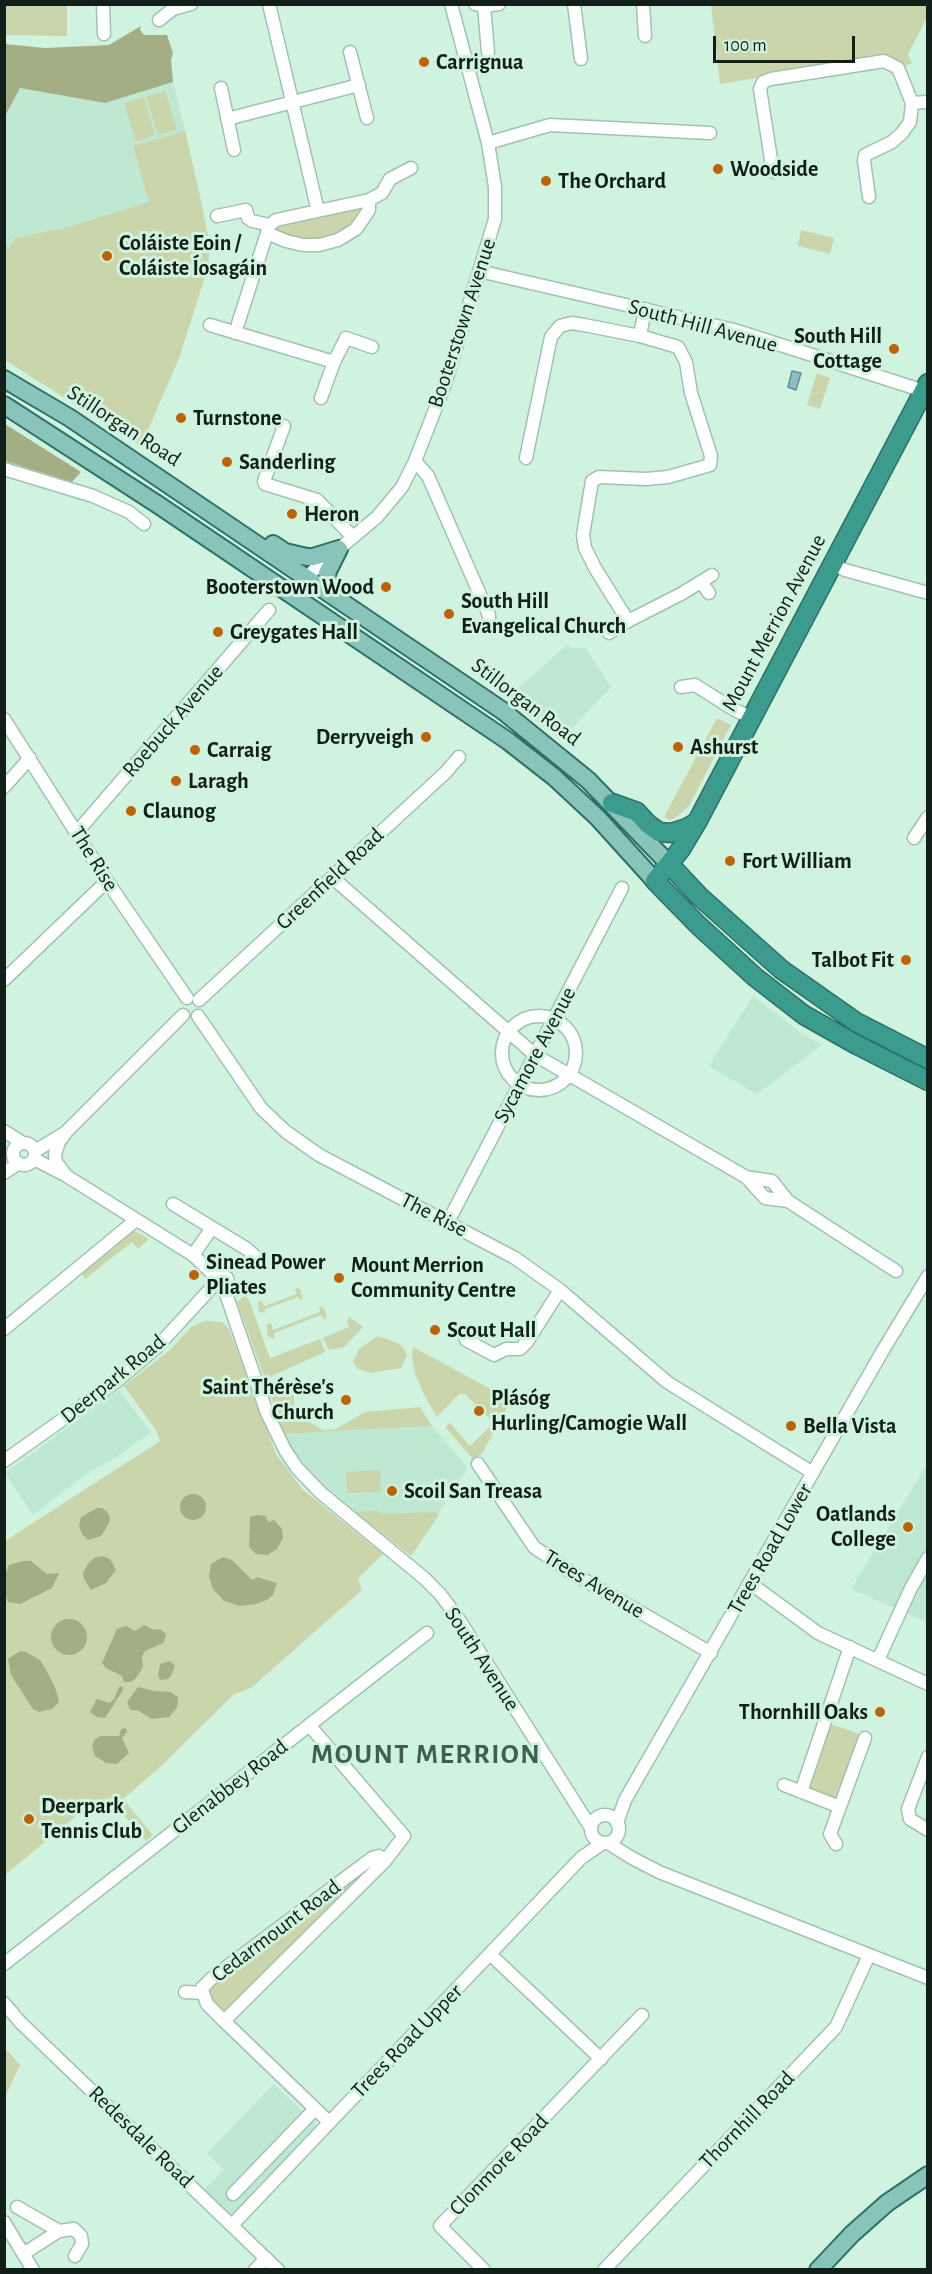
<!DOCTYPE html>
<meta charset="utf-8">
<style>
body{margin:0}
#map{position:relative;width:932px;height:2274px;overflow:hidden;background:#d0f3df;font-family:"Alegreya Sans",sans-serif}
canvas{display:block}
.frame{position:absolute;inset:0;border:6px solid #121f18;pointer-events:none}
.scale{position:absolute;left:713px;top:36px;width:142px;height:27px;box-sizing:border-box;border:3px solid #121f18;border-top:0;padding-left:8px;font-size:18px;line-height:21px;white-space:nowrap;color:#121f18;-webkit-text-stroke:4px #d0f3df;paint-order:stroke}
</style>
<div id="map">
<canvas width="932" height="2274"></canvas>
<div class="frame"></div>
<div class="scale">100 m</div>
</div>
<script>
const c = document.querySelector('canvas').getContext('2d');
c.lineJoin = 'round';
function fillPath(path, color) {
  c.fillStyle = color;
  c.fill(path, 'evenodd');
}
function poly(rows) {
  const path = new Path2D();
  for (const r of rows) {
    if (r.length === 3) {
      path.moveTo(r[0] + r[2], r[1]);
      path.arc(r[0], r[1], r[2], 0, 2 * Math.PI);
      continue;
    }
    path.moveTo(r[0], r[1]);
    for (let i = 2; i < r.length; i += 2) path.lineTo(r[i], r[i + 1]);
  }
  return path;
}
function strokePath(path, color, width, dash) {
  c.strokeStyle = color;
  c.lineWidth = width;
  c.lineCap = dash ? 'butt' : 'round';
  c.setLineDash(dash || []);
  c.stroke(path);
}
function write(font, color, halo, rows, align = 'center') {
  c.font = font + ' "Alegreya Sans",sans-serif';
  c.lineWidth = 6;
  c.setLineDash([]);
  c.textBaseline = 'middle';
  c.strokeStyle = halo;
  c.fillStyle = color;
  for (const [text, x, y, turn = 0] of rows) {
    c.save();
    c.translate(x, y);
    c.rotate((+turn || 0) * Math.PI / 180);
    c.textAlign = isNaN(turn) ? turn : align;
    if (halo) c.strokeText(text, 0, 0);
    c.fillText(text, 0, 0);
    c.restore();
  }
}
const built = poly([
 [173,82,199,188,210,245,208,267,179,358,141,446,5,360,4,116,19,88,105,103],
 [567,645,572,648,586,648,611,687,561,740,506,699],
 [753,996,801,1033,822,1045,757,1094,709,1066],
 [119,1390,151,1432,118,1456,85,1475,33,1515,5,1473],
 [432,1426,468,1468,411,1556,316,1480,282,1434],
 [927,1464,927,1622,851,1589],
 [274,2084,319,2127,233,2216,205,2189,224,2170,207,2153]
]);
const green = poly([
 [6,5,67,5,67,36,6,35],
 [711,5,927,5,927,18,908,54,912,63,903,67,893,58,884,57,720,84],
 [165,91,177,129,158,135,146,97],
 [144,97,155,135,136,142,124,103],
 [185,131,210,245,208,267,179,358,141,446,5,360,5,251,6,246,9,248,15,238,69,227,149,202,133,146],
 [362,207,364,210,353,225,325,241,295,239,277,231,277,226],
 [801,230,834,238,830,254,798,246],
 [817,373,830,378,820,409,807,405],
 [717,718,731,725,689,806,674,819,669,820,664,817],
 [133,1231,137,1232,149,1239,138,1249,132,1242,85,1279,82,1273],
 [299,1287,303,1299,300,1300,298,1297,265,1309,265,1313,259,1312,258,1302,262,1301,264,1306,297,1294,295,1289],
 [245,1296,249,1300,270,1358,320,1339,325,1352,265,1379,237,1302],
 [319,1306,324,1308,327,1317,324,1319,321,1315,274,1333,275,1338,270,1338,267,1334,267,1324,271,1323,273,1330,320,1312],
 [349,1317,363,1327,344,1347,329,1350,323,1338,349,1327,347,1320],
 [205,1321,222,1322,229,1329,276,1454,302,1489,383,1554,358,1579,362,1590,251,1688,234,1694,160,1767,123,1799,153,1835,146,1841,109,1798,93,1802,5,1875,5,1541,160,1441,156,1430,124,1386,170,1350,191,1327],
 [378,1336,398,1343,403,1347,407,1355,401,1368,371,1373,358,1369,353,1362,359,1349],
 [413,1347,511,1400,482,1454,473,1459,445,1427,450,1423,470,1446,494,1423,465,1394,459,1394,437,1417,425,1397,415,1374,412,1356],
 [291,1382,292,1389,294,1389,294,1411,278,1417,268,1388],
 [420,1407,432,1426,282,1434,279,1422,302,1418,323,1430,336,1429,365,1412],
 [380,1470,381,1492,347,1493,346,1472],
 [378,1511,379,1514,436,1512,439,1515,411,1556,355,1512],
 [831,1724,862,1735,838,1801,805,1790],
 [369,1867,230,2009,221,2010,210,2001,207,1993,209,1986],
 [5,2048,20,2065,5,2097]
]);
const forest = poly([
 [141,26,140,30,144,35,167,35,173,53,171,60,173,82,105,103,20,88,5,116,5,44,45,48,109,45],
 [5,424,81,472,72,482,5,461],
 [193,1507,13],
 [97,1508,102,1508,106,1511,110,1517,109,1523,101,1536,88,1540,82,1534,79,1525,81,1517],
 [257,1515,266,1516,268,1522,274,1520,282,1529,283,1538,277,1549,267,1555,256,1554,249,1547,250,1517],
 [102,1556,110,1559,116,1570,106,1583,91,1590,84,1579,83,1573,88,1564,94,1558],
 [223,1557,232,1560,252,1580,257,1577,277,1583,273,1595,267,1600,256,1604,240,1606,224,1601,213,1589,209,1577,211,1564],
 [23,1561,31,1561,47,1574,59,1573,52,1588,20,1604,8,1602,5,1593,5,1575,9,1565],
 [69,1637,18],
 [144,1625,154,1630,160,1629,166,1634,165,1638,163,1643,145,1651,142,1657,143,1667,136,1678,131,1682,124,1682,122,1676,106,1668,102,1663,117,1629,126,1626,135,1631],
 [20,1651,26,1652,40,1660,49,1675,56,1690,59,1702,52,1709,39,1712,33,1709,11,1675,8,1659],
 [170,1661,175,1666,171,1676,168,1679,160,1680,158,1676,160,1664],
 [122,1686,123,1690,105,1718,97,1717,90,1712,97,1699,110,1703,114,1699,119,1687],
 [138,1687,154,1691,170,1692,178,1697,177,1708,169,1717,152,1719,139,1711,130,1710,127,1702],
 [126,1728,127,1732,122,1738,129,1753,117,1764,106,1763,95,1756,92,1746,94,1740,101,1736,119,1736,121,1729]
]);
const water = poly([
 [792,371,801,373,796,390,788,387,792,371]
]);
const minor = poly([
 [103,4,104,34],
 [269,4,318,211],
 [475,4,484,6,499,4],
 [574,4,581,59],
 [643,4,645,36],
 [484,6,488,52],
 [159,20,173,9,191,4],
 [350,52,367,118],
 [221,88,234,150],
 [912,103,928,102],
 [227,119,359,85],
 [488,143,550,125,710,133],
 [773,172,760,89,763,82,771,79,884,61,898,68,912,103,910,122,902,133,892,142,865,155,864,161,869,197],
 [217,216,246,210,248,218,252,221,270,225,267,233,286,241,303,245,319,245,338,240,356,229,369,210,369,200,382,193,390,179,411,168],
 [270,225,276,220,369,200],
 [479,271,734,330,924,391],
 [210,325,334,362],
 [235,333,267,233],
 [640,336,645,309],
 [321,398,334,362,346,338,372,347],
 [284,426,264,481,265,484,317,500,352,536],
 [526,458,551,337,560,326,572,323,584,325,640,336,678,347,686,362,691,393,711,456,710,465,668,477,646,479,599,477,592,481,583,535,585,548,595,568,628,621,681,594,712,575],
 [415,461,428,476,489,615,489,627],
 [4,469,93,496,129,512,144,524],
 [832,564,845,570,928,593],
 [701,582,709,593],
 [292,595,315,569,377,517,402,487,415,461,445,384,495,219,495,187,488,143,451,4],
 [609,633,628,621],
 [681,687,695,685,733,709,752,718],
 [4,719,107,881,187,998],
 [4,787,30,758],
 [77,832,269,610],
 [914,838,928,817],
 [333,878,535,1055,746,1177,765,1198,788,1201],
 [4,980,107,881],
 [199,1000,445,773,459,757],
 [198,1016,261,1108,285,1131,319,1155,515,1258,560,1290,667,1382,813,1473],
 [539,1053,37],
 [4,1131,23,1143],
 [24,1154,11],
 [35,1151,65,1133,183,1015],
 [34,1159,65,1175,193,1255,216,1277],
 [4,1173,19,1163],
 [65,1174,56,1162,55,1154,59,1142,65,1134],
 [746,1177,772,1181,788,1201,896,1271],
 [173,1204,247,1249,259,1260],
 [448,1222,622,888],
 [193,1255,212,1228],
 [216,1277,223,1276,227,1278,229,1286,225,1291],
 [225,1291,267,1413,285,1450,297,1468,321,1493,424,1578,440,1594,458,1618,591,1828],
 [4,1329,136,1220],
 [466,1340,494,1355,506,1349,520,1349,527,1342,560,1290],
 [4,1461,117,1381,157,1347,213,1286],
 [478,1464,534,1547,572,1573,711,1653],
 [750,1583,818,1633,928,1684],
 [878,1660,911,1588,928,1558],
 [309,1725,404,1836,385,1861,224,2021,329,2122],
 [928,1757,908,1809,910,1819,928,1830],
 [784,1785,840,1807],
 [801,1792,850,1647],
 [605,1829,14],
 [617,1823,625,1800,882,1352,928,1276],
 [608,1843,632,1858,659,1872,928,1978],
 [836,1844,830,1834,865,1738],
 [491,1955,601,2059],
 [4,1964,427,1633],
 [185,1992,203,1993],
 [4,2003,20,2022,278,2270],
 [224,2021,207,2004,203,1993,202,1988,212,1978,372,1858,379,1856,385,1861],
 [233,2194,315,2109],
 [17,2207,59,2231,74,2229,81,2236,82,2244,75,2256],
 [4,2222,33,2270],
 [232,2225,581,1858,603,1843],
 [23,2254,59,2231],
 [255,2270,266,2258],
 [484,2270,440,2226,642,2015],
 [604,2270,836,2027,869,1955]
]);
const major = poly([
 [4,379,70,418,503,711,588,780,669,864],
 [4,405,157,504,508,741,554,777,598,818,655,881],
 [273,544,285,552,307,557,313,557,339,549],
 [329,593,327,573,339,549],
 [818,2270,852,2234,887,2203,928,2175]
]);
const highway = poly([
 [928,383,697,822,681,849,655,881,698,925,755,977,804,1015,857,1045,928,1081],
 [612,803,637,812,648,824,659,832,671,833,687,828,697,822],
 [669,864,699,896,782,970,856,1022,928,1059]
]);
const markers = [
 [424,62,6,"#bd6306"],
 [718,169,6,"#bd6306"],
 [546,181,6,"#bd6306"],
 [107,256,6,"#bd6306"],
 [894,349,6,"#bd6306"],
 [181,418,6,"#bd6306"],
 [227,462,6,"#bd6306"],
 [292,514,6,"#bd6306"],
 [386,587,6,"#bd6306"],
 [449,614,6,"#bd6306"],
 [218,632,6,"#bd6306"],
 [426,737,6,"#bd6306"],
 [678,747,6,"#bd6306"],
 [195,750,6,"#bd6306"],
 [176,781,6,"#bd6306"],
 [131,811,6,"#bd6306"],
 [730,861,6,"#bd6306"],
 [906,960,6,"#bd6306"],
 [194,1275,6,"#bd6306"],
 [339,1278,6,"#bd6306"],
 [435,1330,6,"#bd6306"],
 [346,1400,6,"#bd6306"],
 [479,1411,6,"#bd6306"],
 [791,1426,6,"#bd6306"],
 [392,1491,6,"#bd6306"],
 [908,1527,6,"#bd6306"],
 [880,1712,6,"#bd6306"],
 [29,1819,6,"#bd6306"]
];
const poiNames = [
 ["Carrignua",436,62],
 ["Woodside",730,169],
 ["The Orchard",558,181],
 ["Coláiste Eoin /",119,243],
 ["Coláiste Íosagáin",119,268],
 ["South Hill",882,336,"right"],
 ["Cottage",882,361,"right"],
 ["Turnstone",193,418],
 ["Sanderling",239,462],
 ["Heron",304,514],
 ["Booterstown Wood",374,587,"right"],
 ["South Hill",461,601],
 ["Evangelical Church",461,626],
 ["Greygates Hall",230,632],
 ["Derryveigh",414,737,"right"],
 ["Ashurst",690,747],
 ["Carraig",207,750],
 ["Laragh",188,781],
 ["Claunog",143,811],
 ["Fort William",742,861],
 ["Talbot Fit",894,960,"right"],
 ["Sinead Power",206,1262],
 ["Pliates",206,1287],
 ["Mount Merrion",351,1265],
 ["Community Centre",351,1290],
 ["Scout Hall",447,1330],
 ["Saint Thérèse's",334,1387,"right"],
 ["Church",334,1412,"right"],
 ["Plásóg",491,1398],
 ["Hurling/Camogie Wall",491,1423],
 ["Bella Vista",803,1426],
 ["Scoil San Treasa",404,1491],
 ["Oatlands",896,1514,"right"],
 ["College",896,1539,"right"],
 ["Thornhill Oaks",868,1712,"right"],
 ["Deerpark",41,1806],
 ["Tennis Club",41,1831]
];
const streetNames = [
 ["Booterstown Avenue",462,323,-72],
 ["South Hill Avenue",703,326,15],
 ["Stillorgan Road",124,426,33],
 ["Mount Merrion Avenue",774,623,-62],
 ["Stillorgan Road",526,702,37],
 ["Roebuck Avenue",173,721,-49],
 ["The Rise",94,859,58],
 ["Greenfield Road",330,879,-43],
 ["Sycamore Avenue",535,1055,-62],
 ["The Rise",434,1215,27],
 ["Deerpark Road",113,1379,-39],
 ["Trees Road Lower",770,1549,-60],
 ["Trees Avenue",594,1584,31],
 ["South Avenue",482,1659,57],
 ["Glenabbey Road",230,1787,-38],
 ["Cedarmount Road",276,1931,-37],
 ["Trees Road Upper",407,2041,-46],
 ["Thornhill Road",747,2120,-46],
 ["Redesdale Road",141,2137,44],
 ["Clonmore Road",499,2165,-46]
];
const districtNames = [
 ["MOUNT MERRION",426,1755]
];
fillPath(built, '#bee8d1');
fillPath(green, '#cad5ab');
fillPath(forest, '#a3ae84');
fillPath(water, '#88c0c6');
strokePath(water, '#659092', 1.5);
strokePath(minor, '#a0c2af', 15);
strokePath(major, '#2d7065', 20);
strokePath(highway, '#2d7065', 21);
strokePath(minor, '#fff', 12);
strokePath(major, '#89c4bb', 16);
strokePath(highway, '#3b9c8e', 18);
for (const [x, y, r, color] of markers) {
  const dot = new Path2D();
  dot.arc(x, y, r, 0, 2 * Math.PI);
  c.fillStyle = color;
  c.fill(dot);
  strokePath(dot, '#d0f3df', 2);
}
write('bold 22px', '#121f18', '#d0f3df', poiNames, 'left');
write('22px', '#121f18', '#d0f3df', streetNames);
c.letterSpacing = '1.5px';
write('bold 28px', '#405f4f', '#d0f3df', districtNames);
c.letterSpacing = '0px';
</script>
